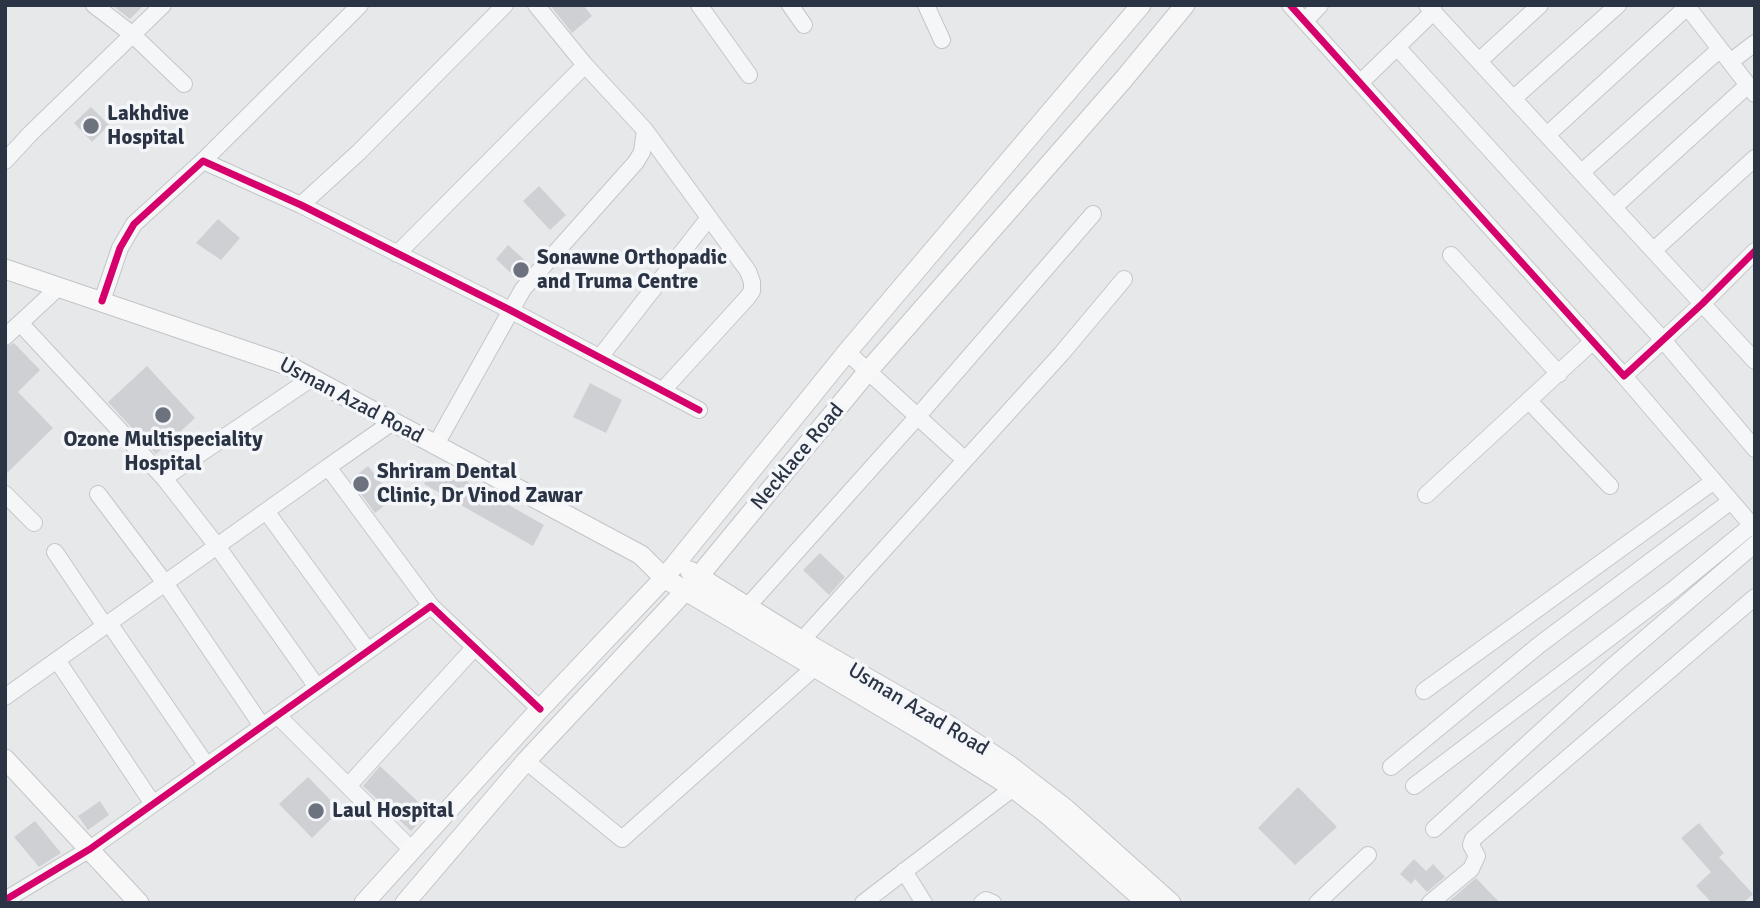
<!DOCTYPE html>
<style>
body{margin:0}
#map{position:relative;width:1760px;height:908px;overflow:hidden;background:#e6e8ea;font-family:Signika,sans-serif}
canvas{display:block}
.frame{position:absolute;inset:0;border:7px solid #2b3445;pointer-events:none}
</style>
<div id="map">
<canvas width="1760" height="908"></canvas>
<div class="frame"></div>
</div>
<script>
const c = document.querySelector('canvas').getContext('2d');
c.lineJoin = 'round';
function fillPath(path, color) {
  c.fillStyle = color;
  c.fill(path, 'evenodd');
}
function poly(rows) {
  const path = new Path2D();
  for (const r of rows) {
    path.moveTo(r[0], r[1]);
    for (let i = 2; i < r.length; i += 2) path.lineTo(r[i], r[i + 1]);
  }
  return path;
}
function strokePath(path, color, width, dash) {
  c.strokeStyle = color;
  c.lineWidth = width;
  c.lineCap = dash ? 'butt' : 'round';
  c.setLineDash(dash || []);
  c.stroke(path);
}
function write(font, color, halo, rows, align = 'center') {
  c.font = font + ' Signika,sans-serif';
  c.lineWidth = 7;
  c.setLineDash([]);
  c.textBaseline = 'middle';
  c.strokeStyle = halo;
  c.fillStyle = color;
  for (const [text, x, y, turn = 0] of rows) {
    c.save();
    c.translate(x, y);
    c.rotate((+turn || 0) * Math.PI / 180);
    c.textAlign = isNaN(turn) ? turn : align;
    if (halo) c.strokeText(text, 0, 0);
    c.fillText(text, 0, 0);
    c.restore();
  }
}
const building = poly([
 [112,5,144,5,130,19],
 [550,5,583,5,592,16,572,33],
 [91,107,109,125,92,142,74,123],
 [539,186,566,215,550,230,523,201],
 [218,219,240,238,221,260,196,243],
 [508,245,530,265,517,279,496,259],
 [14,343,40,370,18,392,53,428,5,475,5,347],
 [147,366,195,418,156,454,108,402],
 [590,383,622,400,606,433,573,417],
 [436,464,544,525,533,546,424,484],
 [368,466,394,498,375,513,351,480],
 [820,553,845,577,829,595,803,570],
 [380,766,429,812,411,831,363,786],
 [308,777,340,810,312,838,279,804],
 [1298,787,1337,827,1295,865,1258,828],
 [100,801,109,815,88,830,78,816],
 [35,821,61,853,39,867,14,837],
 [1699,823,1724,853,1719,857,1753,894,1743,903,1712,903,1696,886,1711,872,1681,838],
 [1414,859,1426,871,1433,864,1445,877,1427,892,1415,879,1411,884,1400,874],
 [1476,878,1500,903,1447,903]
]);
const minor = poly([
 [94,5,133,35,184,84],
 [699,5,749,75],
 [790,5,804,25],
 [926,5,942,40],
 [1290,5,1624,376,1702,304,1755,251],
 [1427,5,1755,361],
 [1686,5,1755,94],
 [1305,21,1320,5],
 [1397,47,1663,340,1755,449],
 [1479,61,1540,5],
 [1730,62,1755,43],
 [1360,83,1434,11],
 [1514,98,1618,5],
 [645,130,748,271,752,282,752,291,747,298,663,390],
 [1547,135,1687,7],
 [5,161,30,134,163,5],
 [203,161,360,5],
 [1582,172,1720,49],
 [301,205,359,152,505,5],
 [1614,207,1748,85],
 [1654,250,1755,158],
 [397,254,585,65],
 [1451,255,1559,374],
 [102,301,120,248,134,224,203,161,301,205,510,310,699,410],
 [20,323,164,478],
 [5,337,59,287],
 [847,352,964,459],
 [600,357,708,219],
 [1624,376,1755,529],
 [312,378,164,478,217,546,317,687],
 [1529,401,1610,486],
 [394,421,328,467,431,606],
 [435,446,523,289,636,162,642,152,645,130,585,65,536,5],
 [5,494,34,523],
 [98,494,165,583,262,726],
 [1426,495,1592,342],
 [266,511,368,651],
 [55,552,105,626],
 [747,607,918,416,1093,214],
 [109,623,207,766],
 [794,649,1062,353,1124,279],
 [57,660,153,804],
 [1424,691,1714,481],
 [5,697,328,467],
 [278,716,412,850],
 [526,761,622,839,814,668],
 [1391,767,1539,645,1731,501],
 [348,786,475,647],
 [1414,786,1674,589,1752,525],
 [1434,829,1615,664,1755,544],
 [904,871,924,903],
 [5,900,90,849,431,606,540,709],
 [863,903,1013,788],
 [982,903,986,900,993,903],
 [1317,903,1368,855],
 [1430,903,1471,869,1477,856,1471,845,1473,839,1755,597]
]);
const major = poly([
 [5,269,287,365,641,555,664,578,919,729,1013,788,1048,815,1147,903],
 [690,571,801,640,942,721,1009,765,1066,809,1171,903],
 [5,759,139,903],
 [364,903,540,709,664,578,847,352,1141,5],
 [405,903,526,761,699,576,868,371,1123,80,1185,5]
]);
const cycleway = poly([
 [1290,5,1624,376,1702,304,1755,251],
 [102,301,120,248,134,224,203,161,301,205,510,310,699,410],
 [5,900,90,849,431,606,540,709]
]);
const markers = [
 [91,126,9,"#6c737f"],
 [521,270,9,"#6c737f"],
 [163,415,9,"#6c737f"],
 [361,484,9,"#6c737f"],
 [316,811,9,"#6c737f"]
];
const poiNames = [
 ["Lakhdive",107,114],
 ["Hospital",107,138],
 ["Sonawne Orthopadic",537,258],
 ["and Truma Centre",537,282],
 ["Ozone Multispeciality",163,440,"center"],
 ["Hospital",163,464,"center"],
 ["Shriram Dental",377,472],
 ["Clinic, Dr Vinod Zawar",377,496],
 ["Laul Hospital",332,811]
];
const streetNames = [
 ["Usman Azad Road",351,401,28],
 ["Necklace Road",798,457,-50],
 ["Usman Azad Road",918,710,31]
];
fillPath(building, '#ced0d3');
strokePath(minor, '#c4c6c8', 18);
strokePath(major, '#c2c5c8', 21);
strokePath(minor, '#f5f6f7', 16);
strokePath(major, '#f8f8f8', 19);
strokePath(cycleway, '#d6006c', 7);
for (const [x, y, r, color] of markers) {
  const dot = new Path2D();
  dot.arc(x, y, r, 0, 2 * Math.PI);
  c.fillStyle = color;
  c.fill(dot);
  strokePath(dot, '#f4f6f9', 2.5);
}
write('bold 21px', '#2b3445', '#f4f6f9', poiNames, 'left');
write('21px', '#2b3445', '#f4f6f9', streetNames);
</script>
